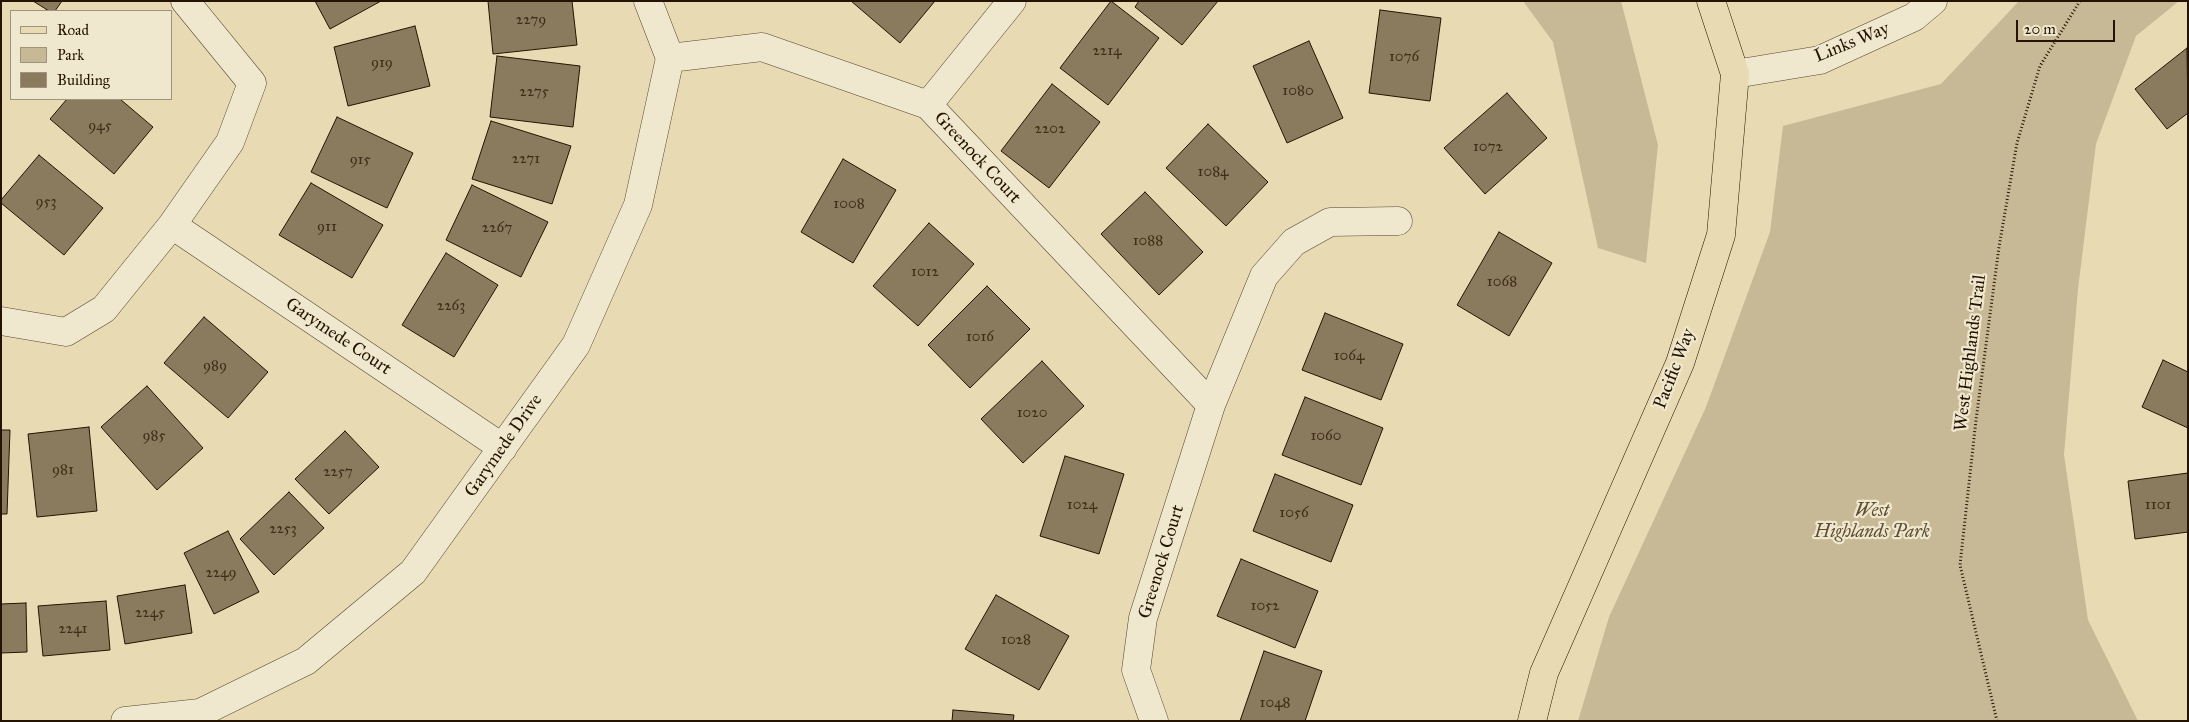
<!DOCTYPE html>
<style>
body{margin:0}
#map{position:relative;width:2189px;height:722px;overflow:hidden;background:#e8dbb3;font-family:"IM FELL Great Primer",serif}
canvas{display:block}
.frame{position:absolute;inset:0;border:2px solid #241301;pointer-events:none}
.legend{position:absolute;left:10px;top:10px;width:162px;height:90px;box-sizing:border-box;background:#f0e8ce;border:1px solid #9e937c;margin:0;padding:6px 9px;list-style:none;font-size:15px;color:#241301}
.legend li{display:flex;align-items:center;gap:10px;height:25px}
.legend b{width:25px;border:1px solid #9e937c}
.scale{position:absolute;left:2016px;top:20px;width:99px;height:22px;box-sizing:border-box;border:2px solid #241301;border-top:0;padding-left:6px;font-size:15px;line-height:18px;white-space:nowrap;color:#241301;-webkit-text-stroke:4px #f0e8ce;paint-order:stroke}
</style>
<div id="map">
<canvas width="2189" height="722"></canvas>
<div class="frame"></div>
<ul class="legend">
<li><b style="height:6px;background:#e8dbb3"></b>Road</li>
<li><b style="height:14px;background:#c7b995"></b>Park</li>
<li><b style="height:14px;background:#8a7b5e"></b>Building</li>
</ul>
<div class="scale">20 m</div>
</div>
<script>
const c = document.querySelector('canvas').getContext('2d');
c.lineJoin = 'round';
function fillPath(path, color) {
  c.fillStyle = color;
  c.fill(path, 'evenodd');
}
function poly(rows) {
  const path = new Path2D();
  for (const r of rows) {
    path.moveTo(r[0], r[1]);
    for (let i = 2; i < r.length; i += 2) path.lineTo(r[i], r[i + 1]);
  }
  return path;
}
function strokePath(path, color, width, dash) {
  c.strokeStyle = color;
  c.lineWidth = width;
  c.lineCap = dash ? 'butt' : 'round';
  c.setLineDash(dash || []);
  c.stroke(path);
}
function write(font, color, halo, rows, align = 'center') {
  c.font = font + ' "IM FELL Great Primer",serif';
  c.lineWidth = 4.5;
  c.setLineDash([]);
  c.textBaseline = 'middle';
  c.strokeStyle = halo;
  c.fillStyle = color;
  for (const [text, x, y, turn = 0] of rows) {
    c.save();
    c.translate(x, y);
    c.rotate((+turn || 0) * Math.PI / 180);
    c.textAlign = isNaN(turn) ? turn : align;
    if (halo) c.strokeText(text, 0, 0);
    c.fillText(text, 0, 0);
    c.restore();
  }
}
const green = poly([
 [1523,1,1621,1,1658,145,1646,263,1598,248,1553,42],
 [2019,1,2179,1,2136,36,2096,144,2078,289,2064,455,2088,620,2138,721,1578,721,1609,617,1706,407,1770,232,1783,126,1941,84]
]);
const building = poly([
 [33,1,62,1,55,11,49,11,33,1],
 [315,1,381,1,330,29,315,1],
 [488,1,572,1,577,45,493,54,488,1],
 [851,1,935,1,900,43,851,1],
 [1111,1,1159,38,1108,105,1060,68,1111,1],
 [1139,1,1218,1,1182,45,1135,7,1139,1],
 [1380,10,1441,18,1430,101,1369,93,1380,10],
 [415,26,430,86,348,106,334,47,415,26],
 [1309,41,1343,118,1287,143,1253,66,1309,41],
 [2187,48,2188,113,2167,129,2135,89,2187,48],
 [497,56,580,66,573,127,490,117,497,56],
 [1052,84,1100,122,1049,188,1001,151,1052,84],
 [1507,93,1547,138,1485,194,1444,148,1507,93],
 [67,99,120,99,153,127,114,174,50,119,67,99],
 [337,117,413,153,387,208,311,172,337,117],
 [491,121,571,146,552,204,472,179,491,121],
 [1208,124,1268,182,1226,226,1166,168,1208,124],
 [39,155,103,208,64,255,1,203,1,200,39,155],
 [843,159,896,190,853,263,801,232,843,159],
 [311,183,383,225,352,278,279,235,311,183],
 [472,185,548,222,521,277,446,240,472,185],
 [1145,192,1203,252,1159,295,1101,234,1145,192],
 [929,223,974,264,918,326,873,286,929,223],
 [1499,232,1552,263,1509,336,1457,305,1499,232],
 [446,253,498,285,454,357,402,325,446,253],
 [987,286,1030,329,970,388,928,345,987,286],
 [1325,313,1403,344,1381,400,1302,370,1325,313],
 [204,317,268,372,228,418,164,363,204,317],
 [2163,360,2188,372,2188,428,2142,407,2163,360],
 [1042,361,1084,406,1023,463,981,419,1042,361],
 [147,386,203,448,157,490,101,427,147,386],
 [1305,397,1383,428,1361,485,1282,455,1305,397],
 [89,427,97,511,37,517,28,434,89,427],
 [1,430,10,430,7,514,1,514,1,430],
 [345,431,379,467,329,514,295,479,345,431],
 [1065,456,1124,474,1099,554,1040,536,1065,456],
 [2188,473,2188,532,2135,539,2128,481,2188,473],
 [1275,474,1353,505,1331,562,1253,531,1275,474],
 [289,492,324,528,274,575,240,539,289,492],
 [228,531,259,592,214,614,184,553,228,531],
 [1241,559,1318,591,1295,648,1217,616,1241,559],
 [185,585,192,633,125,644,117,596,185,585],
 [996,595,1069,636,1039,690,965,649,996,595],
 [106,601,110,650,43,656,38,606,106,601],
 [26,603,27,652,1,653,1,604,26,603],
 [1264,651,1322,671,1305,721,1240,721,1264,651],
 [953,710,1014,715,1013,721,952,721,953,710]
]);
const path = poly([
 [1997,721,1960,565,1976,420,1999,247,2017,143,2040,66,2080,1]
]);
const minor = poly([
 [670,58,762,47,928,105,1211,405],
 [1735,74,1820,60,1914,17,1933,1],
 [928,105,1012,1],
 [172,225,503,448],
 [1,321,66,332,104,309,172,225,230,142,252,83,185,1],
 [125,721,200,713,306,661,413,572,576,345,638,205,670,58,648,1],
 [1154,721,1136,670,1143,618,1211,405,1264,276,1294,242,1330,222,1398,221]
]);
const major = poly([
 [1532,721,1544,673,1680,363,1721,235,1735,74,1711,1]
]);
const numberNames = [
 ["2279",531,20],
 ["2214",1107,51],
 ["1076",1404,57],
 ["919",382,63],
 ["1080",1298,91],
 ["2275",534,92],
 ["945",100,126],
 ["2202",1050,129],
 ["1072",1488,147],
 ["2271",526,159],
 ["915",360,160],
 ["1084",1213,172],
 ["953",46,202],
 ["1008",849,204],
 ["911",327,227],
 ["2267",497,228],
 ["1088",1148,241],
 ["1012",925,272],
 ["1068",1502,282],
 ["2263",451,306],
 ["1016",980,337],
 ["1064",1349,356],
 ["989",215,366],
 ["1020",1032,413],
 ["985",154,436],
 ["1060",1326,436],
 ["981",63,470],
 ["2257",338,472],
 ["1024",1082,505],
 ["1101",2158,505],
 ["1056",1294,513],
 ["2253",283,529],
 ["2249",221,573],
 ["1052",1265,606],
 ["2245",150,613],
 ["2241",73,629],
 ["1028",1016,640],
 ["1048",1275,703]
];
const streetNames = [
 ["Links Way",1852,43,-22],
 ["Greenock Court",977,158,47],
 ["Garymede Court",338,337,34],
 ["West Highlands Trail",1971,353,-83],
 ["Pacific Way",1675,369,-69],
 ["Garymede Drive",504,446,-55],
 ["Greenock Court",1162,562,-73]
];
const parkNames = [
 ["West",1872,512],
 ["Highlands Park",1872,533]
];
fillPath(green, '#c7b995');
fillPath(building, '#8a7b5e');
strokePath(building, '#241301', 1);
strokePath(minor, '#55452e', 29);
strokePath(major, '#241301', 29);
strokePath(path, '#241301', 3, [1, 2.5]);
strokePath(minor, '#f0e8ce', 28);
strokePath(major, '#e8dbb3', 28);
write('15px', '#3e2d18', null, numberNames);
write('18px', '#241301', '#f0e8ce', streetNames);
write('italic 18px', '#5d4d35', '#f0e8ce', parkNames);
</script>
